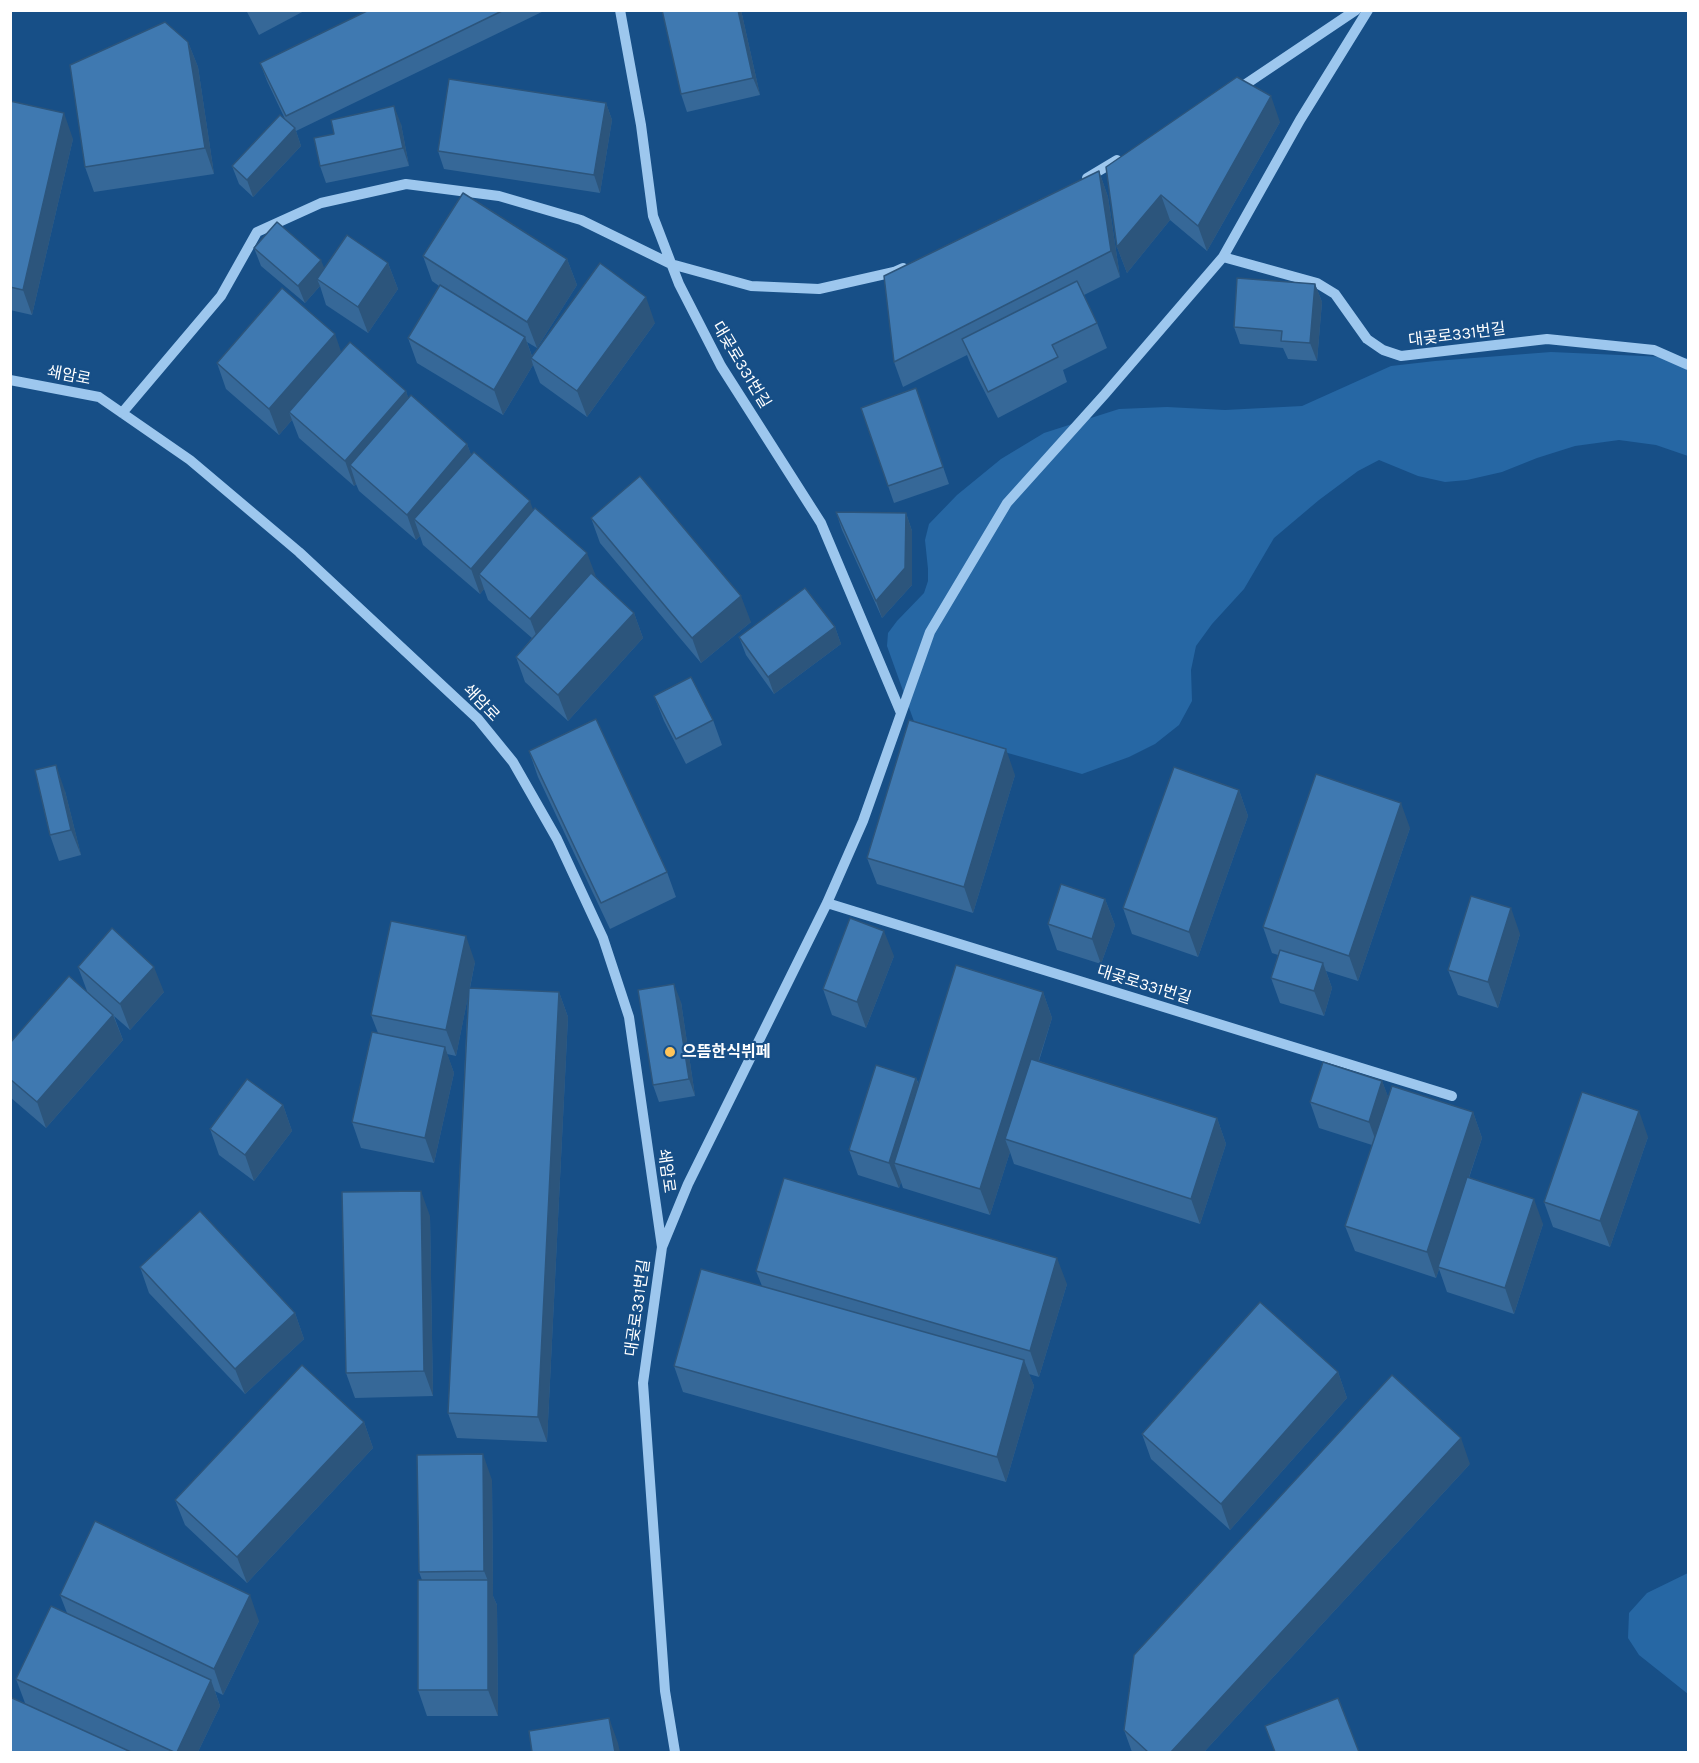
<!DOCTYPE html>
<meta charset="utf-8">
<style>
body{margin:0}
#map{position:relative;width:1699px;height:1763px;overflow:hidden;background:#174f87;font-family:Karla,sans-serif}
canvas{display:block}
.frame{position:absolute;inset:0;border:12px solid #fff;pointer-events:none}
</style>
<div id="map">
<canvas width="1699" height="1763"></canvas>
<div class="frame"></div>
</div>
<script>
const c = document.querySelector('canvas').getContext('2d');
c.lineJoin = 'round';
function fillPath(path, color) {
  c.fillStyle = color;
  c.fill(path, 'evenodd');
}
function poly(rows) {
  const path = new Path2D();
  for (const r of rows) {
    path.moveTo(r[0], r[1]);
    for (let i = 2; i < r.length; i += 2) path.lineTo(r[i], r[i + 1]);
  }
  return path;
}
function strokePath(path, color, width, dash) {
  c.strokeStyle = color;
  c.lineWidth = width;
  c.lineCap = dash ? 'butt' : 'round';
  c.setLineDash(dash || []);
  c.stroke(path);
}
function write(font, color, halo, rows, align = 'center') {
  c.font = font + ' Karla,"Noto Sans KR",sans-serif';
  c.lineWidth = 4.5;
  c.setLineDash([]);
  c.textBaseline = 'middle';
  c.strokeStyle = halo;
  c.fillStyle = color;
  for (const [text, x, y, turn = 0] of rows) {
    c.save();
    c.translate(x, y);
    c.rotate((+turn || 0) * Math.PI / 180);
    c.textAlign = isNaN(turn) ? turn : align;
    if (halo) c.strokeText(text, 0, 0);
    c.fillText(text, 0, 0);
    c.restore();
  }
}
const green = poly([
 [1551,352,1688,358,1688,456,1656,445,1619,440,1575,446,1537,458,1502,472,1467,480,1445,482,1418,476,1379,460,1358,471,1319,500,1274,538,1244,589,1212,624,1196,646,1191,670,1192,701,1179,725,1155,744,1129,757,1082,774,916,727,887,646,888,633,897,621,924,593,928,581,928,569,925,540,929,524,957,495,1001,459,1044,433,1119,409,1167,407,1225,410,1302,406,1391,366,1435,361],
 [1688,1573,1688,1694,1639,1655,1628,1638,1629,1613,1647,1593]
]);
const minor = poly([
 [620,10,641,125,653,216,679,284,721,366,821,523,901,713],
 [1237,90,1356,10],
 [1087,178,1117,160],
 [1223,257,1317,283,1335,294,1367,339,1383,350,1401,356,1547,339,1654,350,1688,365],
 [10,380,99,397,190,460,299,552,478,719,513,762,557,839,603,938,629,1017,662,1247],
 [122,413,221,296,257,232,321,203,406,184,499,196,581,220,671,264,751,286,819,289,894,272,903,268],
 [827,903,1452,1096],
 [675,1752,665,1691,643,1383,662,1247,688,1184,827,903,863,821,930,632,1007,503,1105,394,1223,257,1300,120,1368,10]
]);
const wall = poly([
 [246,10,306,10,259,35],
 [369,10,546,10,296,131,301,146,253,197,239,184,232,166,285,119,267,81,260,63],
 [662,10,741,10,760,95,687,112,681,94],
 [188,42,198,67,214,174,94,192,85,167],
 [10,101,73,139,32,315,10,310],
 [606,103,612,120,600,193,444,169,438,151],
 [1280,122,1207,251,1170,220,1127,273,1117,247,1106,167],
 [401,124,409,166,326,183,320,166],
 [1099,171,1108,197,1120,277,1084,295,1097,323,1107,348,1063,370,1067,382,998,418,971,365,967,355,903,387,894,362],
 [254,248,324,268,388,263,398,289,368,333,326,305,320,286,305,303,261,266],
 [423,256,567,259,577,285,537,348,527,342,532,356,655,323,587,417,540,383,533,365,503,415,417,363,408,338,439,286,432,281],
 [1315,284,1322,302,1317,361,1288,359,1283,348,1240,344,1234,327],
 [342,352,406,391,408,398,467,444,471,455,533,511,596,579,634,613,643,638,568,721,525,682,516,657,532,638,488,600,484,589,480,594,423,545,420,536,416,540,359,491,356,484,354,486,299,438,292,420,279,435,226,389,217,363],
 [922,406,949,484,894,503,861,408],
 [836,512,906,513,912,531,912,585,882,618,842,530],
 [591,518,751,622,701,663,600,543],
 [835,627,841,644,774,694,746,655,739,637],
 [654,696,713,720,722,745,686,764,664,721],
 [529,751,667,872,676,897,610,929,538,777],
 [1015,775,973,913,877,884,867,858],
 [1239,790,1248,816,1198,957,1132,934,1123,908],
 [65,791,81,855,59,861,50,835],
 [1410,828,1358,981,1326,971,1332,988,1324,1016,1280,1003,1271,978,1278,955,1272,953,1263,927],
 [1105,899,1115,925,1101,964,1057,950,1048,924],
 [1520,934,1498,1008,1458,995,1448,970],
 [894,956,866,1028,832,1015,823,989],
 [475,962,470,988,559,992,568,1017,547,1442,457,1438,448,1413,468,996,456,1056,447,1054,454,1073,434,1163,361,1148,352,1122,378,1033,371,1015],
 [78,967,164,992,130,1030,114,1016,123,1040,46,1128,10,1097,10,1043,87,991],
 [1043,992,1052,1018,1039,1061,1217,1118,1226,1144,1200,1224,1014,1164,1010,1152,990,1215,903,1188,901,1182,899,1188,858,1175,849,1150,916,1078,919,1084],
 [681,1002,695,1096,659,1102,653,1085],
 [1382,1081,1388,1097,1473,1112,1482,1138,1469,1178,1543,1224,1514,1314,1447,1292,1439,1269,1436,1278,1355,1251,1345,1226,1372,1145,1319,1128,1310,1102],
 [283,1105,292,1131,254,1181,219,1155,210,1129],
 [1648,1137,1610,1247,1553,1227,1544,1202],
 [430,1216,433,1396,355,1398,346,1373],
 [140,1267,295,1313,304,1339,245,1394,149,1293],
 [756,1271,1067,1284,1039,1377,1029,1374,1034,1386,1006,1482,683,1392,674,1366,762,1286],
 [1338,1372,1347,1398,1230,1530,1151,1459,1142,1434],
 [364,1422,373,1448,247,1583,185,1525,175,1500],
 [1470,1464,1204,1752,1132,1752,1124,1730],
 [492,1480,493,1596,497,1605,498,1716,427,1716,418,1690,422,1580,419,1572],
 [60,1595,259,1621,223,1695,215,1691,220,1706,198,1752,10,1752,25,1703,16,1679,67,1613]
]);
const shadedWall = poly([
 [738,10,741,10,760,95,753,78],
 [188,42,198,67,214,174,205,148],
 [1271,96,1280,122,1207,251,1198,226],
 [606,103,612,120,600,193,594,175],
 [394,106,401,124,409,166,403,148],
 [64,113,73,139,32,315,23,290],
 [295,128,301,146,253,197,247,180],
 [1099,171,1108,197,1120,277,1111,251],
 [1161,195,1170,220,1127,273,1117,247],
 [567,259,577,285,537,348,527,322],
 [321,260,328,277,317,279,320,286,305,303,298,286],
 [388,263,398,289,368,333,358,307],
 [1315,284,1322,302,1317,361,1310,343],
 [646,297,655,323,587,417,577,391],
 [335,334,344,360,289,412,292,420,279,435,269,409],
 [525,337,533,359,531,358,533,365,503,415,494,390],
 [406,391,415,417,350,465,356,484,354,486,345,461],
 [467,444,477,470,414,519,420,536,416,540,407,515],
 [530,501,539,527,479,574,484,589,480,594,471,569],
 [906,513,912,531,912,585,882,618,876,601],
 [587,553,597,579,540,645,530,619],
 [741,596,751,622,701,663,692,638],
 [634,613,643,638,568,721,558,695],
 [835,627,841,644,774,694,768,677],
 [1006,749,1015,775,973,913,964,887],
 [56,765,65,791,81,855,71,830],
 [1239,790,1248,816,1198,957,1189,932],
 [1401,803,1410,828,1358,981,1349,956],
 [1105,899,1115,925,1101,964,1092,939],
 [1511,908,1520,934,1498,1008,1488,982],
 [884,931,894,956,866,1028,857,1002],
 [466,936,475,962,456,1056,446,1030],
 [1323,963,1332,988,1324,1016,1314,991],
 [154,967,164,992,130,1030,120,1004],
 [674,984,681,1002,695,1096,689,1079],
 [559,992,568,1017,547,1442,538,1417],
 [1043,992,1052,1018,1013,1141,1005,1139,1010,1152,990,1215,980,1189],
 [113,1015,123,1040,46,1128,37,1102],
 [445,1047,454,1073,434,1163,425,1138],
 [916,1078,926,1104,894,1163,901,1182,899,1188,889,1163],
 [1382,1081,1392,1107,1378,1147,1369,1122],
 [283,1105,292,1131,254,1181,245,1155],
 [1639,1111,1648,1137,1610,1247,1600,1221],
 [1473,1112,1482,1138,1439,1267,1438,1267,1439,1269,1436,1278,1427,1252],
 [1217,1118,1226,1144,1200,1224,1191,1199],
 [421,1191,430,1216,433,1396,424,1371],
 [1534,1199,1543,1224,1514,1314,1505,1288],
 [1057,1258,1067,1284,1039,1377,1030,1351],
 [295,1313,304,1339,245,1394,235,1369],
 [1024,1360,1034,1386,1006,1482,997,1457],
 [1338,1372,1347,1398,1230,1530,1221,1504],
 [364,1422,373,1448,247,1583,237,1557],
 [1461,1438,1470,1464,1204,1752,1171,1752],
 [483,1454,492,1480,493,1596,497,1605,498,1716,488,1690,488,1581,484,1571],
 [250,1595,259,1621,223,1695,214,1669],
 [211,1680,220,1706,198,1752,177,1752],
 [609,1718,618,1743,620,1752,615,1752]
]);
const building = poly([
 [369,10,504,10,286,116,260,63,369,10],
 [662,10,738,10,753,78,681,94,662,10],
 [165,22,188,42,205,148,85,167,70,65,165,22],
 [1237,77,1271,96,1198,226,1161,195,1117,247,1106,167,1237,77],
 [449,79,606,103,594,175,438,151,449,79],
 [10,101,64,113,23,290,10,287,10,101],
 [394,106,403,148,320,166,314,138,334,134,331,120,394,106],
 [280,115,295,128,247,180,232,166,280,115],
 [1099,171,1111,251,894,362,884,276,1099,171],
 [463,193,567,259,527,322,423,256,463,193],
 [277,222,321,260,298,286,254,248,277,222],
 [347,235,388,263,358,307,317,279,347,235],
 [600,263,646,297,577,391,531,358,600,263],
 [1237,278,1315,284,1310,343,1281,341,1282,331,1234,327,1237,278],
 [1077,281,1097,323,1052,345,1058,357,988,392,962,339,1077,281],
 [440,285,525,337,494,390,408,338,440,285],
 [282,288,335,334,269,409,217,363,282,288],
 [350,342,406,391,345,461,289,412,350,342],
 [916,388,943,467,888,486,861,408,916,388],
 [411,395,467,444,407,515,350,465,411,395],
 [474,452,530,501,471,569,414,519,474,452],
 [640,476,741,596,692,638,591,518,640,476],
 [535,508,587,553,530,619,479,574,535,508],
 [836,512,906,513,905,568,876,601,836,512],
 [591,573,634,613,558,695,516,657,591,573],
 [805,588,835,627,768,677,739,637,805,588],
 [691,677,713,720,676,739,654,696,691,677],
 [596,719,667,872,601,903,529,751,596,719],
 [909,720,1006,749,964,887,867,858,909,720],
 [56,765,71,830,50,835,35,770,56,765],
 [1174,767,1239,790,1189,932,1123,908,1174,767],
 [1316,774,1401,803,1349,956,1263,927,1316,774],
 [1061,884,1105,899,1092,939,1048,924,1061,884],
 [1471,896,1511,908,1488,982,1448,970,1471,896],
 [850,918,884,931,857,1002,823,989,850,918],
 [391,921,466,936,446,1030,371,1015,391,921],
 [112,928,154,967,120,1004,78,967,112,928],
 [1280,950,1323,963,1314,991,1271,978,1280,950],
 [956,965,1043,992,980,1189,894,1163,956,965],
 [69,976,113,1015,37,1102,10,1079,10,1043,69,976],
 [674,984,689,1079,653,1085,638,990,674,984],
 [469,988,559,992,538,1417,448,1413,469,988],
 [372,1032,445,1047,425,1138,352,1122,372,1032],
 [1031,1059,1217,1118,1191,1199,1005,1139,1031,1059],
 [1323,1062,1382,1081,1369,1122,1310,1102,1323,1062],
 [876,1065,916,1078,889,1163,849,1150,876,1065],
 [247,1079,283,1105,245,1155,210,1129,247,1079],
 [1392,1086,1473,1112,1427,1252,1345,1226,1392,1086],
 [1582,1092,1639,1111,1600,1221,1544,1202,1582,1092],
 [1467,1177,1534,1199,1505,1288,1438,1267,1467,1177],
 [784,1178,1057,1258,1030,1351,756,1271,784,1178],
 [421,1191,424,1371,346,1373,342,1192,421,1191],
 [200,1211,295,1313,235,1369,140,1267,200,1211],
 [701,1269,1024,1360,997,1457,674,1366,701,1269],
 [1260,1302,1338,1372,1221,1504,1142,1434,1260,1302],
 [302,1365,364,1422,237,1557,175,1500,302,1365],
 [1392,1375,1461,1438,1171,1752,1148,1752,1124,1730,1134,1655,1392,1375],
 [483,1454,484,1571,419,1572,417,1455,483,1454],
 [95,1521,250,1595,214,1669,60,1595,95,1521],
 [418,1580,488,1580,488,1690,418,1690,418,1580],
 [51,1606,211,1680,177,1752,174,1752,16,1679,51,1606],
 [10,1697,131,1752,10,1752,10,1697],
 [1338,1698,1359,1752,1275,1752,1265,1726,1338,1698],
 [609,1718,615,1752,532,1752,529,1731,609,1718]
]);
const markers = [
 [670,1052,6,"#ffc55a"]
];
const streetNames = [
 ["대곶로331번길",1457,335,-7],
 ["대곶로331번길",741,365,59],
 ["쇄암로",69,376,11],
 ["쇄암로",481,703,46],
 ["대곶로331번길",1144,985,17],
 ["쇄암로",666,1171,82],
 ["대곶로331번길",638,1308,-82]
];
const poiNames = [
 ["으뜸한식뷔페",682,1052]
];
fillPath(green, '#2667a4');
strokePath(minor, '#9dc7ee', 10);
fillPath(wall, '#366898');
fillPath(shadedWall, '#2c557c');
fillPath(building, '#3f79b1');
strokePath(building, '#2c557c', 1.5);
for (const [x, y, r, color] of markers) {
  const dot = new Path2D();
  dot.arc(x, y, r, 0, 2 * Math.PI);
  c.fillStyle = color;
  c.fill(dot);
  strokePath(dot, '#174f87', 2);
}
write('16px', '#fff', '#174f87', streetNames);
write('bold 16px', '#fff', '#174f87', poiNames, 'left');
</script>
